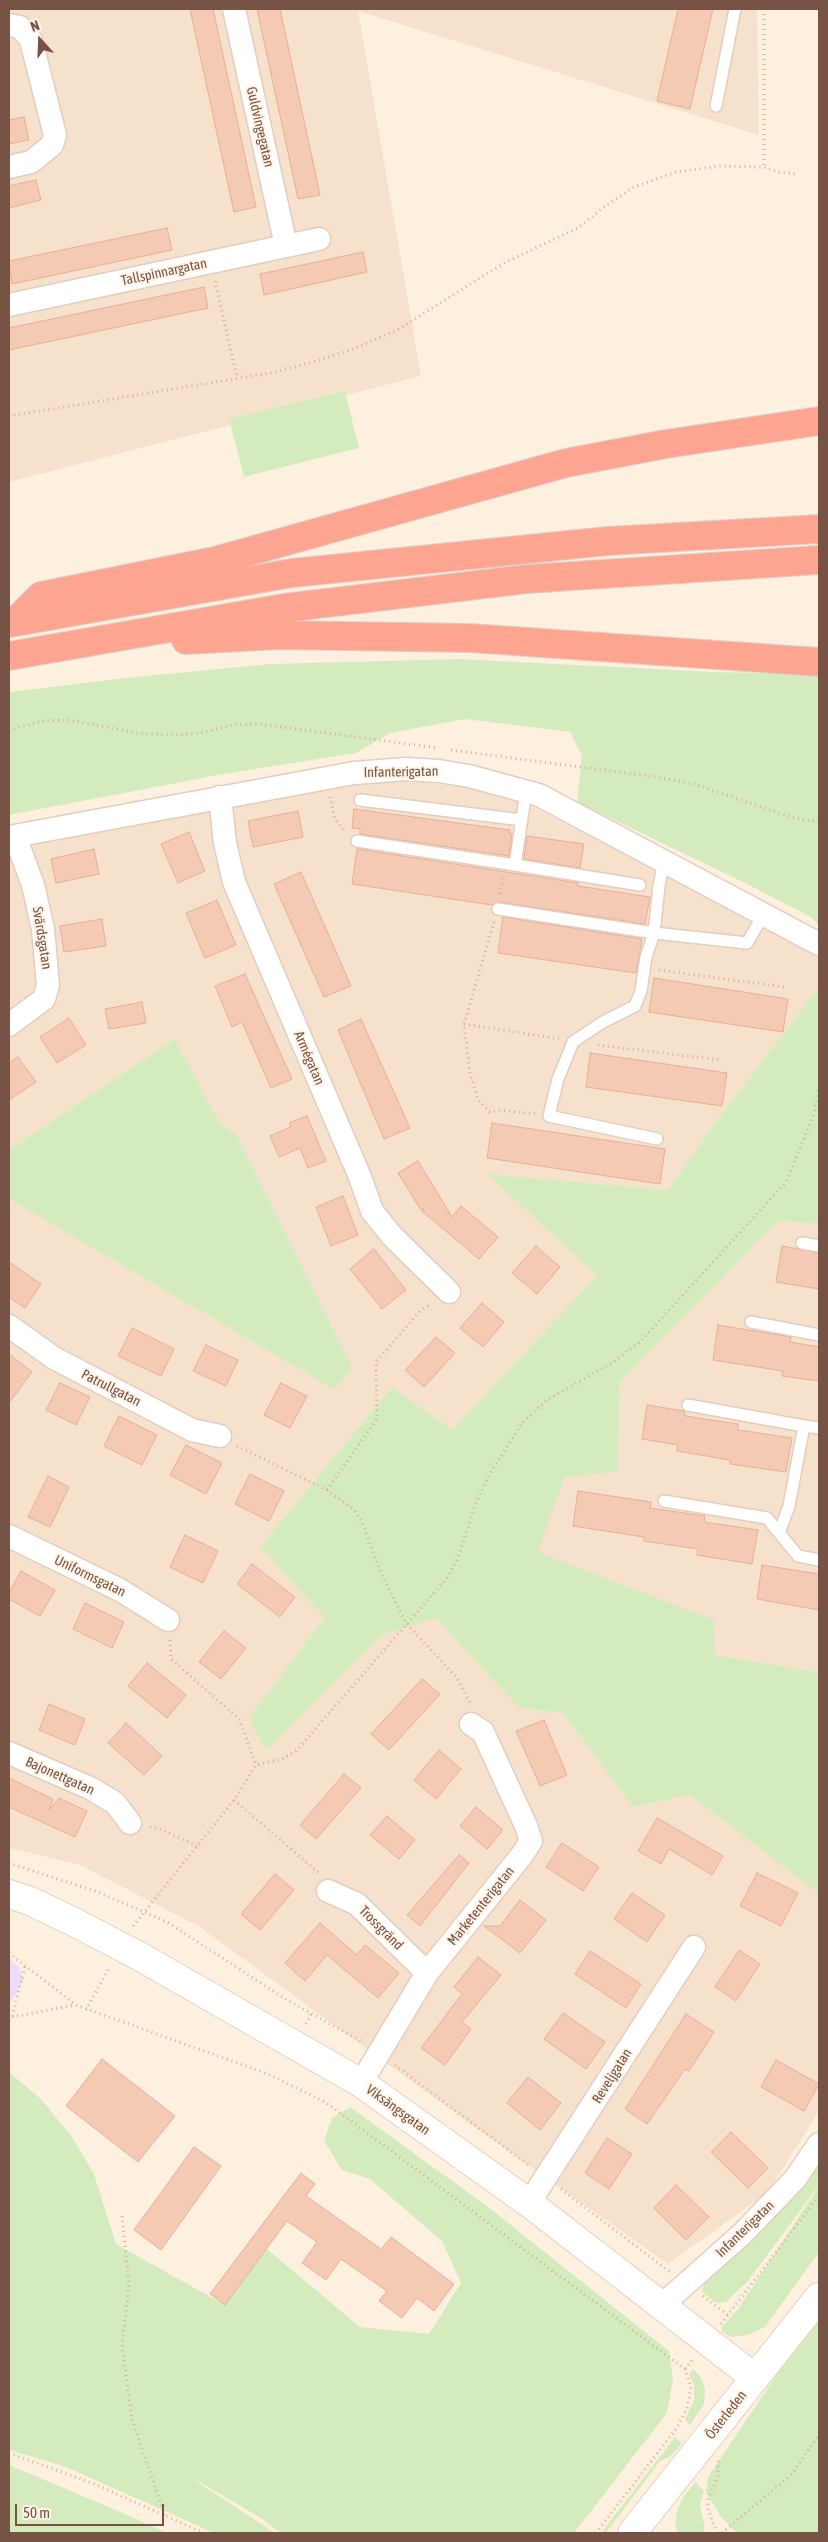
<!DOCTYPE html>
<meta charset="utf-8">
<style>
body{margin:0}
#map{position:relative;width:828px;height:2542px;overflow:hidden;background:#fef0df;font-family:"Asap Condensed",sans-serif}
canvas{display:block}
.frame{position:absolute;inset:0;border:10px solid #765345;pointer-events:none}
.north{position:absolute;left:15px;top:15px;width:50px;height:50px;-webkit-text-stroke:4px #fff4e7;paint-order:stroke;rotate:340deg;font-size:14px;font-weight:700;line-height:20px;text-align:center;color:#765345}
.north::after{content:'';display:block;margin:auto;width:18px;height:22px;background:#765345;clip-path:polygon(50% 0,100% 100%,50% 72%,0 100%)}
.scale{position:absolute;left:15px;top:2504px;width:149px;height:22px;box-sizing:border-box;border:2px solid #765345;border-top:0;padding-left:6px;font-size:15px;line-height:18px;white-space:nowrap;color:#765345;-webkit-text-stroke:4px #fff4e7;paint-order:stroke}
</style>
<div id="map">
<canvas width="828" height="2542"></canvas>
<div class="frame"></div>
<div class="north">N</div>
<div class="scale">50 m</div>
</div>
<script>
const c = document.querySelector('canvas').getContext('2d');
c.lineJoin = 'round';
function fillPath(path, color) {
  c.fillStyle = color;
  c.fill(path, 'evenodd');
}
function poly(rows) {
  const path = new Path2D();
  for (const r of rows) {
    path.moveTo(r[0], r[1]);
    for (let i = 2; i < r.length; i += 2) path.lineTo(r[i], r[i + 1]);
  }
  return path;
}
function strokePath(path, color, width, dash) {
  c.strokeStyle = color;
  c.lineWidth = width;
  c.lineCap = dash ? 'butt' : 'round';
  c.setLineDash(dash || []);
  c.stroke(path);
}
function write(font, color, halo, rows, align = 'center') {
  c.font = font + ' "Asap Condensed",sans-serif';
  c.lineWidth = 4.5;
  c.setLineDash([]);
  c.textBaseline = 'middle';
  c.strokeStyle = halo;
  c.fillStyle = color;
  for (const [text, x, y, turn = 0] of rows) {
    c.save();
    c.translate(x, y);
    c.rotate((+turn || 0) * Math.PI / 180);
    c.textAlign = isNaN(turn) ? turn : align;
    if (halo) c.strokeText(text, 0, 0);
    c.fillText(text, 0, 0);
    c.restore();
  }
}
const residential = poly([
 [9,9,757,9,759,135,358,11,421,376,9,482],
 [389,779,501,790,819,955,819,987,715,1123,668,1190,488,1175,597,1276,452,1430,392,1387,260,1547,325,1618,250,1718,266,1750,383,1635,436,1618,519,1708,563,1713,633,1807,690,1795,819,1894,819,2111,768,2192,668,2264,473,2126,198,1926,80,1865,9,1848,9,1199,335,1390,352,1367,236,1134,221,1125,175,1039,9,1150,9,847,243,802],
 [778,1221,819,1224,819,1672,715,1655,537,1552,565,1476,618,1472,620,1382]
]);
const education = poly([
 [9,1959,18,1966,24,1979,18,1992,9,2003]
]);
const green = poly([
 [345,391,359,448,244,477,229,419],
 [458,659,714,672,819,674,819,925,809,916,741,881,577,802,582,756,570,732,465,719,390,733,356,753,218,775,9,815,9,692,135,677,271,664],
 [819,987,819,1224,778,1221,620,1382,618,1472,565,1477,538,1552,714,1620,715,1655,819,1672,819,1894,690,1795,633,1807,563,1713,519,1708,436,1618,383,1635,266,1750,249,1718,325,1618,260,1547,392,1387,452,1430,597,1276,487,1174,668,1190,715,1123],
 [175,1039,221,1125,236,1134,352,1367,335,1390,9,1199,9,1150],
 [9,2072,41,2099,72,2137,94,2174,116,2244,225,2305,267,2249,360,2327,429,2334,461,2283,442,2241,370,2179,342,2170,324,2141,332,2118,350,2107,487,2206,669,2351,673,2379,667,2413,574,2533,281,2533,261,2518,184,2473,275,2533,214,2533,66,2467,9,2450],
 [819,2161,819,2185,748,2281,726,2302,717,2303,702,2292,706,2272],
 [819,2186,819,2252,765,2327,748,2335,732,2337,722,2332,722,2327,738,2309],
 [819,2312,819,2533,737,2533,721,2517,706,2493,708,2477],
 [693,2369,700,2376,705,2389,704,2404,690,2425,685,2420,694,2400,694,2386,689,2374],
 [675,2437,682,2443,670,2457,660,2461,606,2533,601,2533],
 [9,2465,116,2510,167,2533,9,2533],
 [696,2482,704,2491,700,2505,705,2528,703,2533,678,2533,675,2525,677,2511,683,2497]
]);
const building = poly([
 [190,9,213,9,256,207,234,212,190,9],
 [257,9,280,9,320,195,298,199,257,9],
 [678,9,713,9,690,109,657,101,678,9],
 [24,117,29,140,9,144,9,120,24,117],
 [36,180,41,200,9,208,9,186,36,180],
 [167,228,172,250,12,284,9,261,167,228],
 [363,252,367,272,264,295,260,274,363,252],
 [204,287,208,308,9,350,9,328,204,287],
 [354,809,510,830,510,834,512,834,509,856,360,834,360,829,352,828,354,809],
 [298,811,303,837,253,847,248,821,298,811],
 [189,832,205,871,178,883,161,844,189,832],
 [527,836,584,844,580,868,524,859,527,836],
 [94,849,99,874,56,883,51,859,94,849],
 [357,849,578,883,578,886,650,897,646,919,645,924,499,902,492,905,352,884,357,849],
 [301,872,351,986,324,997,274,884,301,872],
 [217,900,236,945,205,958,186,913,217,900],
 [503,917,642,939,636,973,498,953,503,917],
 [102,919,106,946,64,952,60,926,102,919],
 [245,974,292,1079,271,1088,242,1022,232,1027,215,986,245,974],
 [654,978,788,999,783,1032,649,1012,654,978],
 [142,1002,146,1023,109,1029,105,1009,142,1002],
 [69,1018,86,1045,57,1063,40,1037,69,1018],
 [361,1019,410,1128,384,1139,338,1030,361,1019],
 [590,1053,727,1073,722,1106,586,1087,590,1053],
 [18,1057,36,1082,9,1100,9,1063,18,1057],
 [307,1116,326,1161,308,1168,300,1148,279,1157,270,1136,291,1127,289,1123,307,1116],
 [492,1123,665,1149,660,1184,487,1158,492,1123],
 [418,1161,452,1217,461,1206,498,1237,479,1259,422,1211,424,1209,421,1210,398,1173,418,1161],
 [343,1196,358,1235,331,1246,316,1207,343,1196],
 [536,1246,560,1267,537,1294,512,1273,536,1246],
 [782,1246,819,1253,819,1289,776,1282,782,1246],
 [374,1249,406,1290,382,1309,350,1269,374,1249],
 [9,1262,41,1284,25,1308,9,1297,9,1262],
 [482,1303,504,1322,483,1347,460,1328,482,1303],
 [718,1325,791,1337,790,1342,819,1347,819,1381,782,1376,783,1371,713,1360,718,1325],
 [132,1328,174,1349,161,1376,118,1356,132,1328],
 [436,1337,455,1353,424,1387,405,1370,436,1337],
 [206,1345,238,1360,226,1386,193,1371,206,1345],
 [9,1354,32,1372,9,1403,9,1354],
 [60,1383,90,1397,76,1425,46,1410,60,1383],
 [281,1383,307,1396,290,1428,264,1415,281,1383],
 [647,1405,684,1411,685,1416,738,1424,738,1430,792,1438,786,1472,730,1464,730,1460,677,1451,678,1445,642,1439,647,1405],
 [119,1416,157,1435,142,1465,104,1446,119,1416],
 [186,1445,222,1463,206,1494,170,1475,186,1445],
 [250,1474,284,1491,269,1521,235,1504,250,1474],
 [48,1476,69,1487,50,1527,28,1517,48,1476],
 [578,1491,651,1502,650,1508,705,1516,704,1522,758,1530,752,1564,697,1555,698,1549,644,1541,644,1537,573,1526,578,1491],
 [185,1535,218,1551,203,1583,170,1567,185,1535],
 [252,1564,295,1597,280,1617,237,1584,252,1564],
 [762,1565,819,1574,819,1610,757,1599,762,1565],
 [21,1571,55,1590,40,1616,9,1599,9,1593,21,1571],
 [85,1603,124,1622,112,1648,73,1629,85,1603],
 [224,1631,246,1648,221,1679,199,1662,224,1631],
 [147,1663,186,1695,167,1718,128,1686,147,1663],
 [422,1679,440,1694,389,1750,371,1734,422,1679],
 [49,1704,85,1719,75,1745,39,1730,49,1704],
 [544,1720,567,1775,540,1786,516,1731,544,1720],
 [126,1723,162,1756,144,1775,108,1743,126,1723],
 [439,1750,461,1769,436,1799,414,1780,439,1750],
 [344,1774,361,1788,316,1839,300,1825,344,1774],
 [9,1778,53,1799,49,1810,59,1798,87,1811,75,1837,9,1807,9,1778],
 [476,1807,503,1830,487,1849,460,1826,476,1807],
 [387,1816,415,1840,399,1859,370,1835,387,1816],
 [657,1818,723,1856,712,1875,669,1849,661,1864,638,1851,657,1818],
 [562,1843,599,1867,583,1891,546,1867,562,1843],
 [459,1855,469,1863,420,1926,407,1915,459,1855],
 [757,1873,798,1893,781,1926,740,1906,757,1873],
 [275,1874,294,1890,260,1930,241,1914,275,1874],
 [632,1893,665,1915,647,1942,614,1919,632,1893],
 [520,1900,546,1920,520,1953,484,1926,500,1926,520,1900],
 [320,1923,357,1955,365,1945,399,1973,378,1998,327,1955,305,1981,285,1963,320,1923],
 [739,1950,760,1964,736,2001,715,1987,739,1950],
 [590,1951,641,1984,626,2008,575,1974,590,1951],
 [478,1957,501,1975,462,2022,471,2029,445,2065,421,2048,462,1994,454,1987,478,1957],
 [563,2013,605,2042,586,2069,544,2039,563,2013],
 [686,2014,714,2032,689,2071,685,2069,647,2124,625,2109,686,2014],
 [102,2059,175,2116,138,2162,66,2106,102,2059],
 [776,2060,819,2084,804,2111,761,2087,776,2060],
 [528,2077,561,2103,540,2130,507,2103,528,2077],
 [731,2132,768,2168,748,2188,711,2152,731,2132],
 [607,2138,632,2154,609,2189,585,2173,607,2138],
 [194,2147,221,2166,161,2250,134,2230,194,2147],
 [301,2173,315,2184,306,2196,381,2249,391,2237,454,2284,434,2311,417,2298,402,2318,379,2301,387,2291,341,2259,326,2280,302,2263,317,2242,287,2221,225,2305,210,2294,301,2173],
 [676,2185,709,2217,686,2240,654,2208,676,2185]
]);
const path = poly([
 [764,9,764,167],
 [215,281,237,378],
 [9,416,270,373,313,362,356,348,397,330,504,263,578,228,604,207,634,187,676,172,720,166,764,167,779,172,798,174],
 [9,730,43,721,70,720,137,733,174,735,201,733,233,725,259,724,438,748],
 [451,750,650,776,694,784,794,818,819,822],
 [330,797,335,819,345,832],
 [500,894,503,878],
 [494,922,464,1024,470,1073,478,1100,490,1112,501,1110,535,1114],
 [659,970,785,987],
 [464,1024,560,1039],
 [598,1045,721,1060],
 [237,1446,327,1490,354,1510,362,1522,381,1573,406,1623,457,1678,471,1705],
 [327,1490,377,1419,376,1362,420,1311,431,1304],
 [170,1640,171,1659,239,1719,256,1765],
 [234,1800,319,1873],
 [150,1827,163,1830,198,1847],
 [9,1863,98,1892,167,1922,287,2000,361,2041],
 [133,1926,234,1800,256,1765,282,1759,297,1750,447,1578,457,1560,476,1503,489,1475,523,1422,547,1400,612,1363,641,1341,786,1182,814,1114,819,1087],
 [9,1953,76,2005,268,2074,325,2102,685,2369,691,2387,687,2409,676,2429,596,2533],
 [86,2010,110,1966],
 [12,2017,75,2005],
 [9,2020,12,2017,25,1966],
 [306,2024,311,2014],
 [395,2065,530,2166],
 [561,2189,670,2272],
 [122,2216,129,2285,122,2345,132,2419,165,2516],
 [703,2296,728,2315],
 [721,2324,819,2196],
 [685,2369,694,2358],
 [9,2453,92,2483,204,2533],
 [717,2533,708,2509,708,2499,718,2477,718,2460],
 [722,2533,791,2475,819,2435]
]);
const lane = poly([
 [716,106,735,9],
 [526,791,515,865,640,885],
 [360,800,522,820],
 [357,841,515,865],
 [498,909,654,933,747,943,764,914],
 [657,1139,549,1116,558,1079,573,1042,603,1022,635,1006,641,991,646,957,654,933,659,886,664,861],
 [802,1243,819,1246],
 [751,1322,819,1335],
 [688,1405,804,1426,789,1506,779,1533],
 [804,1426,819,1428],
 [664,1501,767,1518,798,1556,819,1560]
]);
const street = poly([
 [234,9,286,246],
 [9,25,20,27,31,40,55,135,52,145,31,162,9,167],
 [9,305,319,239],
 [220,797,225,843,234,882,360,1177,372,1211,392,1236,449,1292],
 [9,837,354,773,406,769,439,771,469,776,539,795,819,944],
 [9,1025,44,999,48,985,43,929,33,885,15,836],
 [9,1326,54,1358,192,1430,220,1436],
 [9,1536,120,1590,168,1620],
 [9,1753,90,1788,115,1803,130,1823],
 [328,1891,357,1904,427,1973],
 [361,2083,427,1973,522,1855,531,1841,526,1826,483,1732,471,1724],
 [529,2203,694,1947],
 [662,2305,742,2234,795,2179,819,2144]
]);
const secondary = poly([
 [9,1894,30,1901,74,1922,139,1956,361,2083,529,2203,755,2378],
 [632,2533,819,2297]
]);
const highway = poly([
 [15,622,41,596,215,561,566,463,666,444,819,421],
 [10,623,292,573,608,541,819,529],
 [186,640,280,635,470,638,819,662],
 [9,656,284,608,527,579,819,560]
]);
const streetNames = [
 ["Guldvingegatan",260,127,77],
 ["Tallspinnargatan",164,272,-12],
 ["Infanterigatan",401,772,-1],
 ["Svärdsgatan",42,938,81],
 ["Armégatan",309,1058,67],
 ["Patrullgatan",111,1388,27],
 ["Uniformsgatan",90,1576,26],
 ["Bajonettgatan",60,1776,24],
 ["Marketenterigatan",481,1906,-51],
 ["Trossgränd",381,1928,45],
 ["Reveljgatan",612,2076,-58],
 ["Viksängsgatan",398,2110,36],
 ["Infanterigatan",745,2229,-44],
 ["Österleden",726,2415,-52]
];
fillPath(residential, '#f6e1cd');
fillPath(education, '#eddcfa');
fillPath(green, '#d4ecbd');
fillPath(building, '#f5cab5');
strokePath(building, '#e9ae94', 1);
strokePath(lane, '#e4cdbe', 14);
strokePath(street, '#e4cdbe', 25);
strokePath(secondary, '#eacdba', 30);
strokePath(highway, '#dbd2cf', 30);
strokePath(path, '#daad98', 3, [1, 4]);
strokePath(lane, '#fff', 11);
strokePath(street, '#fff', 22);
strokePath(secondary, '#fff', 28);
strokePath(highway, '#fda591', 28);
write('14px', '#765345', '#fff4e7', streetNames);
</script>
